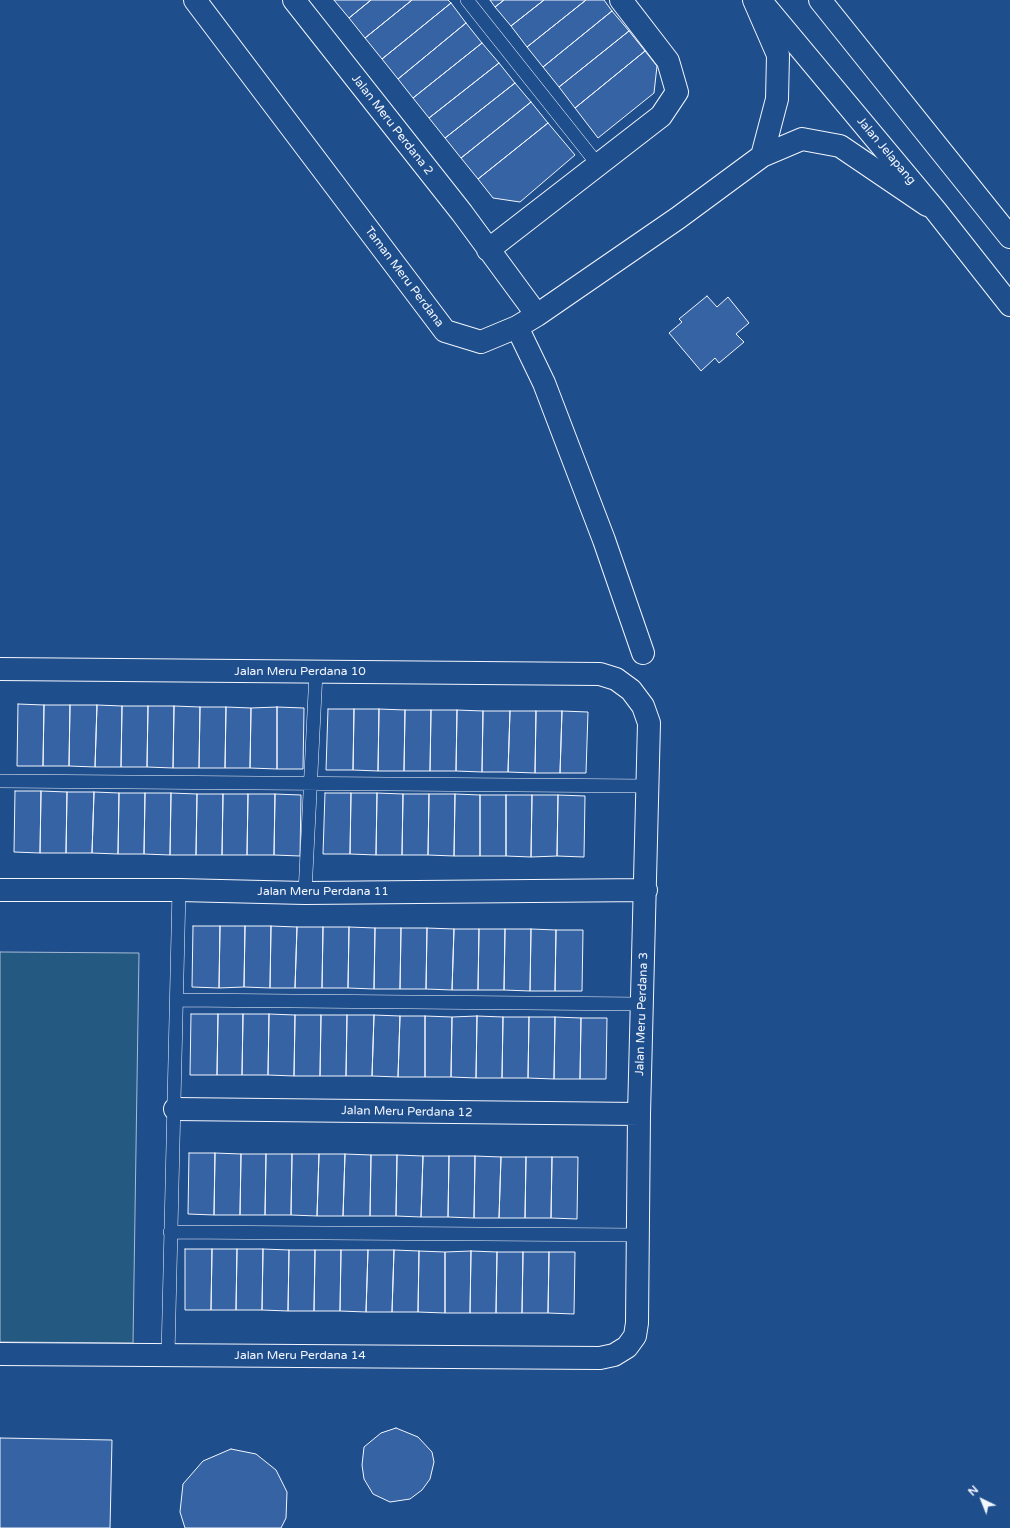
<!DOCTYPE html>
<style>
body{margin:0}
#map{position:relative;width:1010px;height:1528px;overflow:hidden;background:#1f4e8c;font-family:"Varela Round",sans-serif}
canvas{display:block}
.north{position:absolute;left:962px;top:1480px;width:40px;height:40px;-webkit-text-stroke:3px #1f4e8c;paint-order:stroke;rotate:317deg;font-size:11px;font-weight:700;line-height:16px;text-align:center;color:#f2f6ff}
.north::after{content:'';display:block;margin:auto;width:14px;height:18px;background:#f2f6ff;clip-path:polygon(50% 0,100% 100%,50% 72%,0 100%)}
</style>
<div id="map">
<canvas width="1010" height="1528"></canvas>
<div class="north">N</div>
</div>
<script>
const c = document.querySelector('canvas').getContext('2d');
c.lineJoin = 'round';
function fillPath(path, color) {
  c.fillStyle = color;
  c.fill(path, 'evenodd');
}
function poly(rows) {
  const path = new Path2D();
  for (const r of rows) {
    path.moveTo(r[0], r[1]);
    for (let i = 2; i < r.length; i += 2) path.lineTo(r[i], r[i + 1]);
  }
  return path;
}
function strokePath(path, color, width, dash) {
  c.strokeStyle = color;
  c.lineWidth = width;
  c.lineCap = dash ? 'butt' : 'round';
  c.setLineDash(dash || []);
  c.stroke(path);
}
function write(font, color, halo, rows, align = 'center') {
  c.font = font + ' "Varela Round",sans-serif';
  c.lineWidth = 3;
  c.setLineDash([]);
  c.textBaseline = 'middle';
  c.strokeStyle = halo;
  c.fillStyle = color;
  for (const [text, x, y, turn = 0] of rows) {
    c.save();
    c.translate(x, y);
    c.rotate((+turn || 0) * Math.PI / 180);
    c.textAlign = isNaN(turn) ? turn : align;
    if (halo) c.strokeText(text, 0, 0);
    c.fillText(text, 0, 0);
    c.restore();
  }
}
const green = poly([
 [0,952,139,953,133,1343,0,1342,0,952]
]);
const building = poly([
 [334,0,371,0,349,18,334,0],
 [371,0,412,0,365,38,349,18,371,0],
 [412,0,448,0,451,3,382,59,365,38,412,0],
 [490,0,504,0,495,7,490,0],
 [504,0,544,0,511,26,495,7,504,0],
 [544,0,586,0,527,47,511,26,544,0],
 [586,0,604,0,612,11,543,67,527,47,586,0],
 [451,3,466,23,398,79,382,59,451,3],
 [612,11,629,31,559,87,543,67,612,11],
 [466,23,482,43,413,98,398,79,466,23],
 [629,31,645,51,575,108,559,87,629,31],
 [482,43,499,63,429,118,413,98,482,43],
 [645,51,657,66,654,93,598,138,575,108,645,51],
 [499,63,515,83,445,138,429,118,499,63],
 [515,83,531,102,461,158,445,138,515,83],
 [531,102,548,123,478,179,461,158,531,102],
 [548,123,575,155,520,202,493,198,478,179,548,123],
 [707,296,717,307,728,297,749,323,736,334,744,342,719,363,715,358,701,371,669,333,682,322,679,319,707,296],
 [18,704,44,705,43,766,17,766,18,704],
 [44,705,70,705,69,766,43,766,44,705],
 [70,705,97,705,95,767,69,766,70,705],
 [97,705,122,706,121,767,95,767,97,705],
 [122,706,148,706,147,767,121,767,122,706],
 [148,706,174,706,173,768,147,767,148,706],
 [174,706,200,707,199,768,173,768,174,706],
 [200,707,226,707,225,768,199,768,200,707],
 [226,707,251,708,250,768,225,768,226,707],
 [277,707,304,708,303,769,277,769,277,707],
 [277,707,277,769,250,768,251,708,277,707],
 [328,709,354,709,353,770,326,770,328,709],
 [354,709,379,709,378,771,353,770,354,709],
 [379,709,405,710,404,771,378,771,379,709],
 [405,710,431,710,430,771,404,771,405,710],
 [431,710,457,710,456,771,430,771,431,710],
 [457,710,483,711,482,772,456,771,457,710],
 [483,711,510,711,508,772,482,772,483,711],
 [510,711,536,711,535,773,508,772,510,711],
 [536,711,562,711,560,773,535,773,536,711],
 [562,711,588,712,586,773,560,773,562,711],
 [15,791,41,791,40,853,14,852,15,791],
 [41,791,67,792,66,853,40,853,41,791],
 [67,792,94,792,92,853,66,853,67,792],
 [94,792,119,793,118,854,92,853,94,792],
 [119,793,145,793,144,854,118,854,119,793],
 [145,793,171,793,170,855,144,854,145,793],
 [171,793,197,794,196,855,170,855,171,793],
 [325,793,351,793,350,854,323,854,325,793],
 [351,793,377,793,376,855,350,854,351,793],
 [377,793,403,794,402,855,376,855,377,793],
 [197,794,223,794,222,855,196,855,197,794],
 [223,794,248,794,247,855,222,855,223,794],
 [248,794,275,794,274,855,247,855,248,794],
 [275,794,301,795,300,856,274,855,275,794],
 [403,794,429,794,428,855,402,855,403,794],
 [429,794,455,794,454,856,428,855,429,794],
 [455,794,480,795,480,856,454,856,455,794],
 [480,795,506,795,506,856,480,856,480,795],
 [506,795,532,795,531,857,506,856,506,795],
 [532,795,558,795,557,856,531,857,532,795],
 [558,795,585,796,584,857,557,856,558,795],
 [193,926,220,926,219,988,192,987,193,926],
 [220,926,245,926,244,987,219,988,220,926],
 [245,926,271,926,270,988,244,987,245,926],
 [271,926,297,927,295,988,270,988,271,926],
 [297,927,323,927,322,988,295,988,297,927],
 [323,927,349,927,348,988,322,988,323,927],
 [349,927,375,928,374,989,348,988,349,927],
 [375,928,401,928,400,989,374,989,375,928],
 [401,928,427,928,426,989,400,989,401,928],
 [427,928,454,929,452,990,426,989,427,928],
 [454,929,479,929,478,990,452,990,454,929],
 [479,929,505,929,504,990,478,990,479,929],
 [505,929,531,929,530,991,504,990,505,929],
 [531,929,556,930,555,991,530,991,531,929],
 [556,930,583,930,582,991,555,991,556,930],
 [191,1014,218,1014,217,1075,190,1075,191,1014],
 [218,1014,243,1014,242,1075,217,1075,218,1014],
 [243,1014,269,1014,268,1075,242,1075,243,1014],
 [269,1014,295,1015,294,1076,268,1075,269,1014],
 [295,1015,321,1015,320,1076,294,1076,295,1015],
 [321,1015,347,1015,346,1076,320,1076,321,1015],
 [347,1015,374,1015,372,1076,346,1076,347,1015],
 [374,1015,400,1016,398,1077,372,1076,374,1015],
 [400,1016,425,1016,425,1077,398,1077,400,1016],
 [425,1016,452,1017,451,1077,425,1077,425,1016],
 [477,1016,503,1017,502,1078,476,1078,477,1016],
 [477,1016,476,1078,451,1077,452,1017,477,1016],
 [503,1017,529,1017,528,1078,502,1078,503,1017],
 [529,1017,555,1017,554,1079,528,1078,529,1017],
 [555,1017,581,1018,580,1079,554,1079,555,1017],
 [581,1018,607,1018,606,1079,580,1079,581,1018],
 [189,1153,215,1153,214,1215,188,1214,189,1153],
 [215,1153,241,1154,240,1215,214,1215,215,1153],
 [241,1154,266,1154,265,1215,240,1215,241,1154],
 [266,1154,292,1154,291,1215,265,1215,266,1154],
 [292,1154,319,1154,317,1216,291,1215,292,1154],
 [319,1154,345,1154,343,1216,317,1216,319,1154],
 [345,1154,371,1155,370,1216,343,1216,345,1154],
 [371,1155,397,1155,396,1216,370,1216,371,1155],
 [397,1155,423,1156,421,1217,396,1216,397,1155],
 [423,1156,449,1156,448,1217,421,1217,423,1156],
 [449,1156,475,1156,474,1218,448,1217,449,1156],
 [475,1156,501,1157,499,1218,474,1218,475,1156],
 [501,1157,526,1157,525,1218,499,1218,501,1157],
 [526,1157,552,1157,551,1218,525,1218,526,1157],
 [552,1157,578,1157,577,1219,551,1218,552,1157],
 [185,1249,212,1249,211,1310,185,1310,185,1249],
 [212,1249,237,1249,236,1310,211,1310,212,1249],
 [237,1249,263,1249,262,1310,236,1310,237,1249],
 [263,1249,289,1250,288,1311,262,1310,263,1249],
 [289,1250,315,1250,314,1311,288,1311,289,1250],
 [315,1250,341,1250,340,1311,314,1311,315,1250],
 [341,1250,368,1250,366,1312,340,1311,341,1250],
 [368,1250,394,1250,392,1312,366,1312,368,1250],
 [394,1250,419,1251,418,1312,392,1312,394,1250],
 [419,1251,445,1252,445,1313,418,1312,419,1251],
 [471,1251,470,1313,445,1313,445,1252,471,1251],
 [471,1251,497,1252,496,1313,470,1313,471,1251],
 [497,1252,523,1252,522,1313,496,1313,497,1252],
 [523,1252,549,1252,548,1313,522,1313,523,1252],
 [549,1252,575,1252,574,1314,548,1313,549,1252],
 [396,1428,418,1437,432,1452,434,1462,430,1479,422,1490,410,1499,390,1502,373,1494,364,1479,362,1465,364,1447,381,1433,396,1428],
 [0,1438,112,1440,110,1528,0,1528,0,1438],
 [231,1449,256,1454,276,1470,287,1492,286,1518,281,1528,185,1528,180,1512,183,1484,203,1461,231,1449]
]);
const service = poly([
 [467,0,599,166],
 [0,781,647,786],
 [305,893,316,672],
 [177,1000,642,1004],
 [170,1232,639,1235],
 [168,1355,179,890]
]);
const minor = poly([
 [195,0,445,331,481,342,517,327,537,315,678,218,762,156,802,139,840,146,927,205],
 [294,0,462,213,537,315],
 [754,0,778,55,777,99,762,156],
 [488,250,661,116,677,92,668,61,621,0],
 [517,327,544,383,604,540,643,653],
 [0,669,600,674,616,679,631,690,643,706,649,723,639,1114,637,1323,635,1336,627,1347,614,1355,600,1358,0,1354],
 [0,890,179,890,305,893,646,890],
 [175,1109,639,1114]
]);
const primary = poly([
 [760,0,936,211,1010,305],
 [820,0,1010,237]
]);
const streetNames = [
 ["Jalan Meru Perdana 2",392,125,52],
 ["Jalan Jelapang",886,151,50],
 ["Taman Meru Perdana",404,277,53],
 ["Jalan Meru Perdana 10",300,672],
 ["Jalan Meru Perdana 11",323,892],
 ["Jalan Meru Perdana 3",642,1014,-88],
 ["Jalan Meru Perdana 12",407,1112,1],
 ["Jalan Meru Perdana 14",300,1356]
];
fillPath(green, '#245a82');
strokePath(green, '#a8bbd7', 1);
fillPath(building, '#3563a3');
strokePath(building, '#f2f6ff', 1);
strokePath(service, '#f2f6ff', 14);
strokePath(minor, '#f2f6ff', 24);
strokePath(primary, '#f2f6ff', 24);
strokePath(service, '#1f4e8c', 13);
strokePath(minor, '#1f4e8c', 22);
strokePath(primary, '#1f4e8c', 22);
write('12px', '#f2f6ff', '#1f4e8c', streetNames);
</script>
